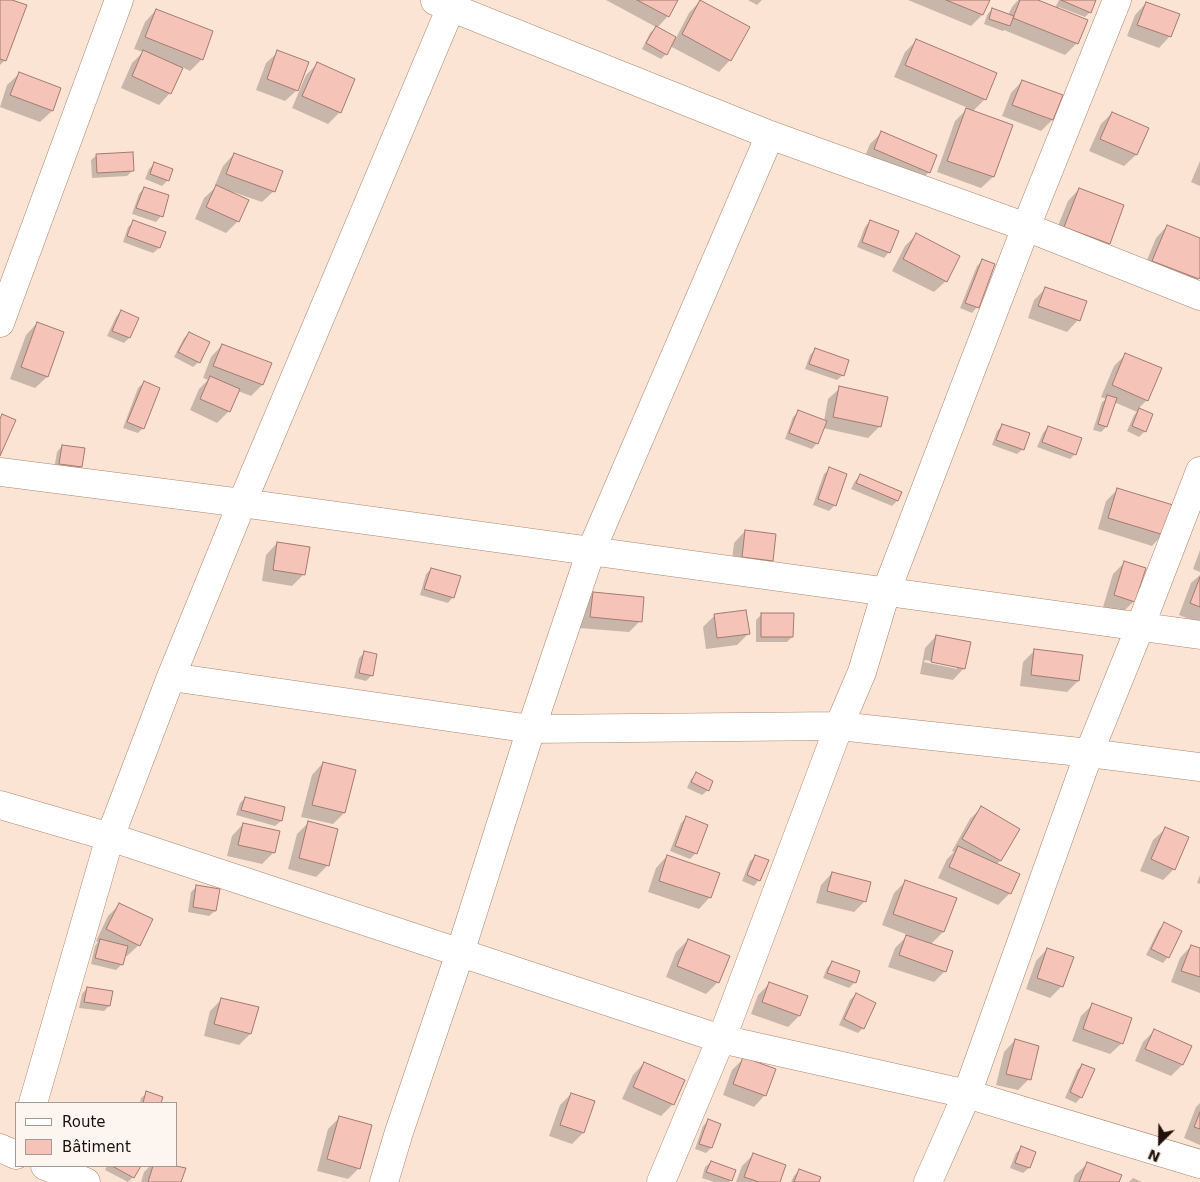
<!DOCTYPE html>
<meta charset="utf-8">
<style>
body{margin:0}
#map{position:relative;width:1200px;height:1182px;overflow:hidden;background:#fce4d5;font-family:"DejaVu Sans",sans-serif}
canvas{display:block}
.legend{position:absolute;left:15px;top:1102px;width:162px;height:65px;box-sizing:border-box;background:#fdf5f0;border:1px solid #a49a94;margin:0;padding:6px 9px;list-style:none;font-size:15px;color:#1f1109}
.legend li{display:flex;align-items:center;gap:10px;height:25px}
.legend b{width:25px;border:1px solid #a49a94}
.north{position:absolute;left:1135px;top:1117px;width:50px;height:50px;-webkit-text-stroke:4px #fdf5f0;paint-order:stroke;rotate:203deg;font-size:14px;font-weight:700;line-height:20px;text-align:center;color:#1f1109}
.north::after{content:'';display:block;margin:auto;width:18px;height:22px;background:#1f1109;clip-path:polygon(50% 0,100% 100%,50% 72%,0 100%)}
</style>
<div id="map">
<canvas width="1200" height="1182"></canvas>
<ul class="legend">
<li><b style="height:6px;background:#fff"></b>Route</li>
<li><b style="height:14px;background:#f5c3b7"></b>Bâtiment</li>
</ul>
<div class="north">N</div>
</div>
<script>
const c = document.querySelector('canvas').getContext('2d');
c.lineJoin = 'round';
function fillPath(path, color) {
  c.fillStyle = color;
  c.fill(path, 'evenodd');
}
function poly(rows) {
  const path = new Path2D();
  for (const r of rows) {
    path.moveTo(r[0], r[1]);
    for (let i = 2; i < r.length; i += 2) path.lineTo(r[i], r[i + 1]);
  }
  return path;
}
function strokePath(path, color, width, dash) {
  c.strokeStyle = color;
  c.lineWidth = width;
  c.lineCap = dash ? 'butt' : 'round';
  c.setLineDash(dash || []);
  c.stroke(path);
}
const shadow = poly([
 [0,0,10,0,5,60,0,65],
 [606,0,677,0,668,16,657,28,676,38,689,13,700,1,730,60,719,72,670,46,666,54,661,59,642,49,650,33,656,27],
 [748,0,762,0,757,5],
 [908,0,988,0,982,15,971,26],
 [1018,0,1035,0,1055,8,1059,0,1095,0,1090,12,1085,17,1059,7,1058,10,1086,21,1076,44,1065,55,1004,30,1003,31,984,24,987,15,992,9,1008,15,1012,7],
 [1146,3,1170,36,1159,48,1127,36,1135,15],
 [156,10,202,59,190,71,182,67,170,93,159,105,121,88,132,63,143,52,134,49,145,22],
 [917,40,985,99,973,111,1011,125,993,177,981,188,937,172,955,121,968,108,894,77,905,52],
 [278,52,297,90,285,101,256,90,266,63],
 [317,64,340,112,328,124,292,108,306,75],
 [19,74,60,89,52,111,40,122,0,107,7,85],
 [1022,81,1052,120,1041,131,1002,116,1011,93],
 [1112,113,1147,128,1136,155,1124,166,1089,151,1101,124],
 [882,132,929,172,917,184,863,161,870,144],
 [234,154,274,191,262,202,233,192,232,193,238,221,226,233,195,219,204,198,217,186,215,185,223,166],
 [97,155,132,171,127,176,92,178,91,160],
 [1200,161,1200,186,1191,182],
 [154,164,168,180,162,186,145,179,149,169],
 [144,188,161,216,156,222,132,214,139,194],
 [1079,189,1123,206,1109,244,1097,255,1053,238,1068,201],
 [870,221,889,252,884,258,857,247,865,227],
 [134,222,164,233,159,248,153,253,123,242,128,227],
 [1167,226,1200,240,1200,273,1198,279,1186,290,1142,272,1156,238],
 [916,235,946,281,934,292,892,271,905,246],
 [982,261,977,307,972,313,960,308,977,266],
 [1046,288,1078,320,1067,332,1028,318,1034,300],
 [121,311,129,338,124,343,107,336,116,317],
 [37,323,47,377,35,388,10,379,26,335],
 [189,333,199,362,193,367,174,357,184,338],
 [222,345,262,385,251,396,238,391,229,411,217,423,190,410,199,389,208,380,203,378,211,357],
 [815,350,843,375,837,380,805,369,810,355],
 [1126,354,1147,400,1138,409,1152,415,1145,431,1139,437,1127,431,1134,415,1137,412,1114,402,1106,427,1101,432,1093,430,1102,402,1106,399,1101,397,1114,366],
 [144,382,143,428,138,433,123,428,138,388],
 [840,388,879,427,868,438,823,428,817,443,812,449,785,439,793,417,798,412,824,421,828,399],
 [1003,425,1023,449,1017,454,992,445,997,431],
 [1048,427,1075,454,1070,459,1037,447,1043,433],
 [62,446,81,467,75,472,54,469,57,452],
 [830,469,835,505,829,511,813,505,824,474],
 [860,476,897,501,892,506,851,489,855,481],
 [1118,489,1163,534,1152,546,1098,529,1106,501],
 [745,531,772,560,760,572,731,568,734,543],
 [277,543,304,574,292,586,262,581,266,555],
 [1200,550,1200,572,1193,569],
 [1124,563,1134,601,1122,613,1103,607,1113,574],
 [431,569,453,597,448,603,420,595,426,574],
 [1200,575,1200,623,1179,615,1191,583],
 [593,594,640,621,629,632,579,628,582,605],
 [762,614,792,637,787,642,756,642,756,620],
 [715,615,748,634,737,645,706,649,703,627],
 [936,636,964,668,953,680,920,674,925,648],
 [925,660,957,666,957,669,924,662],
 [1035,650,1078,681,1067,692,1020,686,1023,662],
 [364,653,371,676,366,681,354,678,359,658],
 [323,763,344,813,333,824,301,817,312,775],
 [697,774,708,790,702,795,687,788,691,779],
 [245,798,281,821,275,826,236,815,240,803],
 [981,808,1018,830,1000,861,996,865,1010,893,998,905,938,878,947,859,954,852,952,851,970,819],
 [686,818,696,853,690,859,670,851,681,823],
 [308,823,328,865,316,877,288,869,297,834],
 [243,824,274,852,262,864,227,856,232,836],
 [1165,829,1174,869,1163,880,1140,871,1153,840],
 [667,856,710,897,699,909,648,892,656,868],
 [756,856,759,880,754,886,742,881,750,861],
 [832,873,865,901,854,912,816,903,821,885],
 [1200,875,1200,884,1197,883],
 [906,881,943,932,931,944,945,971,934,982,888,967,895,948,908,935,882,925,894,893],
 [197,886,215,911,209,916,188,912,191,892],
 [119,905,139,945,127,956,124,955,122,964,116,970,91,964,95,946,98,942,96,941,108,916],
 [1165,924,1168,957,1163,963,1146,955,1159,929],
 [688,940,718,982,706,994,666,977,676,952],
 [1191,946,1200,950,1200,993,1171,982,1180,958],
 [1047,949,1062,986,1050,998,1026,989,1036,961],
 [832,962,855,982,849,988,823,978,827,968],
 [770,983,806,997,799,1016,788,1027,751,1014,758,995],
 [87,988,109,1006,104,1011,79,1008,82,994],
 [856,994,863,1028,858,1033,839,1025,850,1000],
 [222,999,250,1034,239,1045,204,1036,210,1011],
 [1092,1005,1122,1043,1110,1054,1072,1041,1081,1016],
 [1154,1031,1182,1065,1171,1076,1135,1061,1143,1042],
 [1015,1040,1029,1079,1018,1090,996,1085,1004,1052],
 [744,1058,765,1095,754,1107,723,1095,732,1070],
 [644,1063,683,1081,672,1105,661,1116,622,1099,633,1075],
 [1082,1065,1081,1097,1076,1103,1065,1098,1077,1070],
 [147,1093,161,1098,159,1103,140,1103,141,1098],
 [571,1094,583,1133,572,1144,549,1136,560,1105],
 [1200,1103,1200,1145,1184,1138,1196,1107],
 [340,1117,359,1168,348,1179,317,1171,328,1129],
 [708,1121,711,1148,706,1153,695,1149,703,1126],
 [1021,1148,1034,1153,1029,1168,1023,1173,1010,1168,1016,1153],
 [753,1155,778,1182,736,1182,742,1166],
 [711,1162,731,1180,729,1182,714,1182,702,1178,705,1167],
 [1087,1164,1118,1182,1073,1182,1075,1175],
 [107,1166,139,1166,133,1177,128,1182,105,1170],
 [150,1166,173,1166,184,1169,180,1182,141,1182,144,1172],
 [799,1170,817,1182,791,1182,794,1176],
 [1133,1178,1142,1182,1129,1182]
]);
const building = poly([
 [0,0,12,0,27,5,6,61,0,59,0,0],
 [637,0,678,0,669,17,637,0],
 [700,0,750,27,731,61,682,34,700,0],
 [946,0,990,0,983,15,946,0],
 [1020,0,1038,0,1088,20,1078,44,1013,18,1020,0],
 [1061,0,1096,0,1091,13,1061,0],
 [1146,2,1180,14,1171,37,1137,25,1146,2],
 [992,8,1014,16,1010,26,989,19,992,8],
 [156,9,213,31,203,60,145,37,156,9],
 [656,26,676,37,667,55,646,43,656,26],
 [916,39,997,73,986,100,905,65,916,39],
 [143,50,183,68,171,94,132,76,143,50],
 [277,50,309,62,298,91,267,79,277,50],
 [317,62,355,79,341,113,302,96,317,62],
 [19,72,61,88,53,111,10,95,19,72],
 [1022,80,1063,95,1053,120,1012,105,1022,80],
 [966,108,1013,125,994,177,947,161,966,108],
 [1112,112,1149,128,1137,155,1100,139,1112,112],
 [881,131,937,155,930,173,874,149,881,131],
 [133,152,134,171,97,173,96,154,133,152],
 [234,153,283,171,275,192,226,174,234,153],
 [154,162,173,169,169,181,150,174,154,162],
 [216,185,249,200,239,222,206,207,216,185],
 [144,187,169,195,163,217,136,208,144,187],
 [1079,188,1124,205,1110,244,1064,227,1079,188],
 [133,220,166,232,160,248,127,236,133,220],
 [870,220,899,231,890,253,862,242,870,220],
 [1167,225,1200,238,1200,277,1199,279,1152,261,1167,225],
 [916,233,960,256,947,282,903,259,916,233],
 [982,259,995,264,979,308,965,303,982,259],
 [1045,287,1087,301,1080,321,1038,306,1045,287],
 [121,310,139,318,130,338,112,331,121,310],
 [37,322,64,332,48,377,21,367,37,322],
 [189,332,210,342,200,363,178,352,189,332],
 [222,344,272,363,263,385,213,366,222,344],
 [815,348,849,360,844,376,809,364,815,348],
 [1125,353,1162,368,1148,401,1112,385,1125,353],
 [210,376,240,389,230,412,200,399,210,376],
 [144,381,160,388,144,429,127,422,144,381],
 [839,386,888,397,881,427,833,417,839,386],
 [1107,395,1117,398,1107,427,1098,424,1107,395],
 [1139,408,1153,414,1146,432,1132,426,1139,408],
 [798,410,827,421,818,444,789,433,798,410],
 [2,414,16,420,0,456,0,419,2,414],
 [1002,424,1030,433,1024,450,996,440,1002,424],
 [1048,426,1082,438,1076,455,1042,442,1048,426],
 [62,445,85,448,82,467,59,464,62,445],
 [829,467,847,474,836,506,818,499,829,467],
 [860,474,902,492,898,501,856,483,860,474],
 [1117,488,1173,505,1164,535,1108,518,1117,488],
 [745,530,776,534,773,561,742,557,745,530],
 [277,542,310,547,305,575,273,570,277,542],
 [1124,561,1146,568,1135,602,1114,595,1124,561],
 [431,568,461,576,454,598,424,589,431,568],
 [1200,577,1200,607,1190,603,1200,577],
 [593,592,644,597,642,622,590,617,593,592],
 [746,610,750,634,717,638,714,614,746,610],
 [761,613,794,613,793,637,761,637,761,613],
 [936,635,971,642,965,669,931,662,936,635],
 [1034,649,1083,655,1079,681,1031,675,1034,649],
 [364,651,377,654,373,676,359,673,364,651],
 [323,762,356,770,345,813,312,805,323,762],
 [696,772,713,781,709,791,691,782,696,772],
 [245,797,285,807,282,821,241,810,245,797],
 [981,806,1020,829,1001,861,962,839,981,806],
 [686,816,708,825,697,854,675,846,686,816],
 [308,821,338,829,329,866,299,858,308,821],
 [243,823,280,831,275,853,238,845,243,823],
 [1165,827,1189,837,1175,870,1151,859,1165,827],
 [958,846,1020,874,1011,894,949,867,958,846],
 [667,855,720,873,711,898,659,881,667,855],
 [755,855,769,860,760,881,747,875,755,855],
 [832,872,871,882,866,902,827,891,832,872],
 [905,880,957,898,944,932,893,914,905,880],
 [196,885,220,889,216,911,193,907,196,885],
 [119,903,153,919,140,946,106,929,119,903],
 [1164,922,1182,931,1169,958,1151,949,1164,922],
 [906,935,953,951,946,972,899,955,906,935],
 [100,939,128,946,123,965,95,958,100,939],
 [688,939,730,956,719,983,677,966,688,939],
 [1191,945,1200,948,1200,977,1181,971,1191,945],
 [1047,948,1074,957,1063,987,1037,978,1047,948],
 [832,961,860,971,856,983,827,973,832,961],
 [769,982,808,996,800,1016,762,1002,769,982],
 [87,987,113,991,110,1006,84,1002,87,987],
 [856,993,876,1003,864,1029,844,1019,856,993],
 [221,998,259,1007,251,1034,214,1024,221,998],
 [1092,1003,1132,1018,1123,1044,1083,1029,1092,1003],
 [1154,1029,1192,1046,1183,1065,1145,1049,1154,1029],
 [1015,1039,1039,1046,1031,1080,1006,1074,1015,1039],
 [743,1057,776,1069,766,1096,733,1084,743,1057],
 [644,1062,685,1080,674,1105,633,1087,644,1062],
 [1082,1064,1095,1069,1082,1098,1070,1092,1082,1064],
 [146,1091,163,1097,161,1103,143,1103,146,1091],
 [571,1093,595,1101,584,1133,560,1125,571,1093],
 [1200,1112,1200,1129,1194,1127,1200,1112],
 [339,1116,372,1125,360,1169,327,1159,339,1116],
 [708,1119,721,1124,712,1148,699,1144,708,1119],
 [1021,1146,1036,1152,1030,1168,1015,1163,1021,1146],
 [753,1153,786,1165,780,1182,759,1182,744,1177,753,1153],
 [711,1161,736,1170,732,1181,706,1172,711,1161],
 [1087,1162,1122,1175,1119,1182,1079,1182,1087,1162],
 [112,1166,141,1166,134,1178,112,1166],
 [153,1166,176,1166,186,1168,181,1182,148,1182,153,1166],
 [799,1169,821,1177,819,1182,794,1182,799,1169]
]);
const minor = poly([
 [435,1,770,135,1026,227,1200,296],
 [0,323,119,0],
 [0,472,242,503,1200,635],
 [171,677,531,729,839,726,1089,753,1200,767],
 [0,805,110,837,721,1039,967,1094,1200,1164],
 [33,1103,110,837,171,677,242,503,454,0],
 [0,1148,16,1155],
 [45,1166,86,1182],
 [384,1182,399,1132,460,953,531,729,591,551,770,135],
 [661,1182,728,1022,839,726,862,672,886,592,1026,227,1117,0],
 [928,1182,967,1094,1089,753,1140,627,1200,471]
]);
fillPath(shadow, '#0003');
fillPath(building, '#f5c3b7');
strokePath(building, '#a37a70', 1);
strokePath(minor, '#aa8670', 29);
strokePath(minor, '#fff', 28);
</script>
